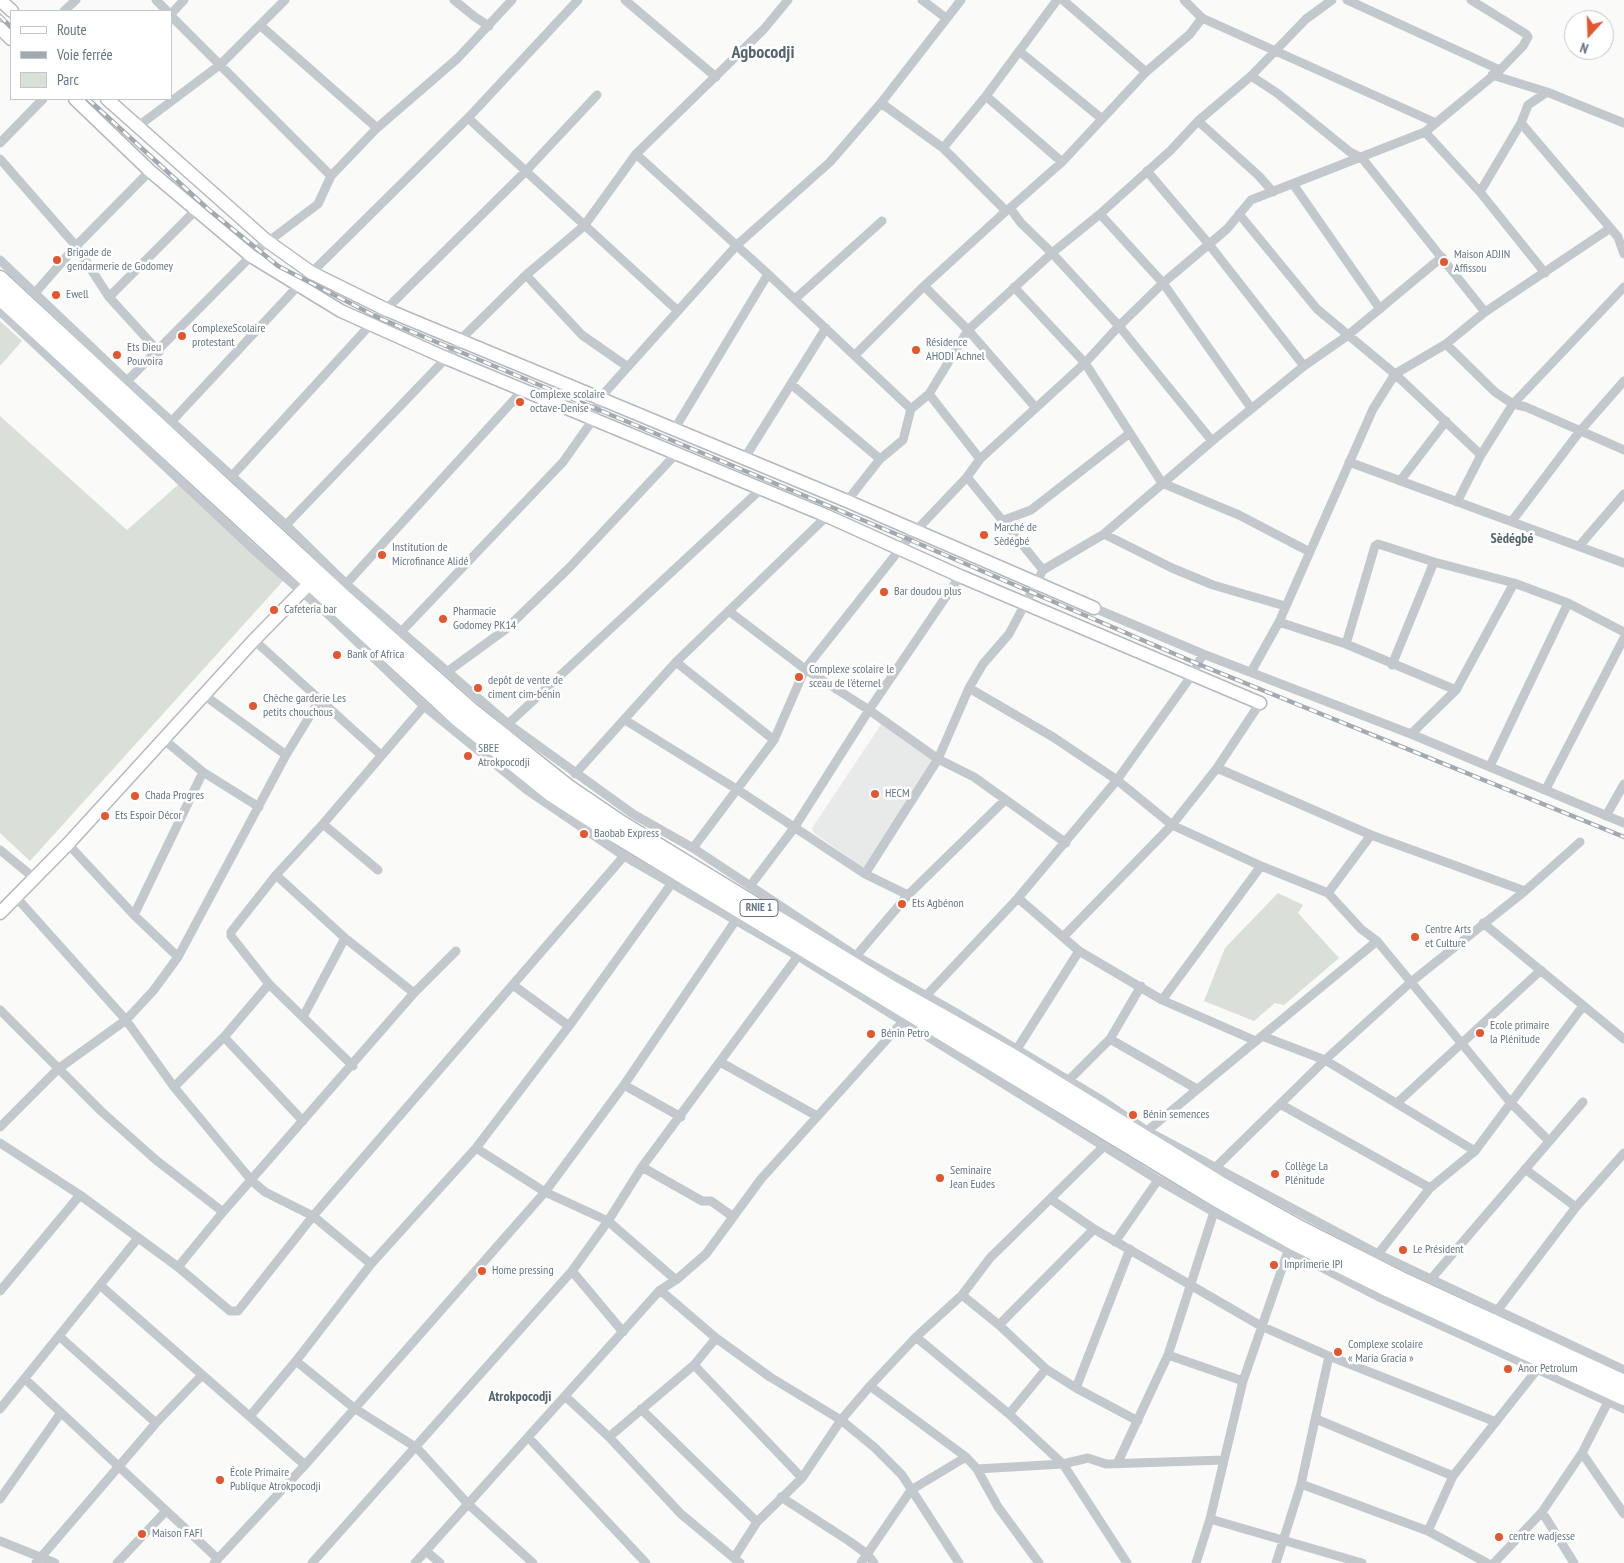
<!DOCTYPE html>
<meta charset="utf-8">
<style>
body{margin:0}
#map{position:relative;width:1624px;height:1563px;overflow:hidden;background:#fafaf8;font-family:"PT Sans Narrow",sans-serif}
canvas{display:block}
.legend{position:absolute;left:10px;top:10px;width:162px;height:90px;box-sizing:border-box;background:#fff;border:1px solid #c1c8cd;margin:0;padding:6px 9px;list-style:none;font-size:15px;color:#657683}
.legend li{display:flex;align-items:center;gap:10px;height:25px}
.legend b{width:25px;border:1px solid #c1c8cd}
.north{position:absolute;left:1564px;top:10px;width:50px;height:50px;box-sizing:border-box;background:#fff;border:1px solid #c1c8cd;border-radius:50%;rotate:200deg;font-size:14px;font-weight:700;line-height:20px;text-align:center;color:#657683}
.north::after{content:'';display:block;margin:auto;width:18px;height:22px;background:#e4572e;clip-path:polygon(50% 0,100% 100%,50% 72%,0 100%)}
</style>
<div id="map">
<canvas width="1624" height="1563"></canvas>
<ul class="legend">
<li><b style="height:6px;background:#fff"></b>Route</li>
<li><b style="height:6px;background:#a2aab0"></b>Voie ferrée</li>
<li><b style="height:14px;background:#dadfd7"></b>Parc</li>
</ul>
<div class="north">N</div>
</div>
<script>
const c = document.querySelector('canvas').getContext('2d');
c.lineJoin = 'round';
function fillPath(path, color) {
  c.fillStyle = color;
  c.fill(path, 'evenodd');
}
function poly(rows) {
  const path = new Path2D();
  for (const r of rows) {
    path.moveTo(r[0], r[1]);
    for (let i = 2; i < r.length; i += 2) path.lineTo(r[i], r[i + 1]);
  }
  return path;
}
function strokePath(path, color, width, dash) {
  c.strokeStyle = color;
  c.lineWidth = width;
  c.lineCap = dash ? 'butt' : 'round';
  c.setLineDash(dash || []);
  c.stroke(path);
}
function write(font, color, halo, rows, align = 'center') {
  c.font = font + ' "PT Sans Narrow",sans-serif';
  c.lineWidth = 5;
  c.setLineDash([]);
  c.textBaseline = 'middle';
  c.strokeStyle = halo;
  c.fillStyle = color;
  for (const [text, x, y, turn = 0] of rows) {
    c.save();
    c.translate(x, y);
    c.rotate((+turn || 0) * Math.PI / 180);
    c.textAlign = isNaN(turn) ? turn : align;
    if (halo) c.strokeText(text, 0, 0);
    c.fillText(text, 0, 0);
    c.restore();
  }
}
const built = poly([
 [882,723,933,754,934,763,865,867,862,867,814,833,812,828]
]);
const green = poly([
 [0,321,22,341,0,366],
 [0,416,127,530,180,483,283,581,30,861,0,833],
 [1278,893,1303,905,1298,913,1339,958,1284,1005,1275,1003,1254,1021,1204,1001,1225,948]
]);
const street = poly([
 [156,0,167,11],
 [454,0,475,17,489,26],
 [625,0,716,77],
 [922,0,946,18],
 [1063,0,1146,72],
 [1184,0,1202,18,1436,123],
 [1347,0,1500,70],
 [64,11,76,0],
 [171,14,184,0],
 [171,16,331,176],
 [261,26,377,128],
 [1019,51,1101,118],
 [1492,75,1547,92,1624,123],
 [1251,76,1277,93,1350,152,1362,158,1485,312],
 [986,96,1062,162],
 [881,103,943,148,1006,211,1010,208,1021,223,1052,253,1119,326,1212,441],
 [468,118,678,311],
 [1198,121,1259,176,1273,192],
 [1521,123,1618,237,1624,254],
 [137,127,221,64,285,0],
 [1425,132,1480,192,1545,273],
 [0,143,43,99],
 [943,148,986,96,1057,0],
 [636,154,768,274,911,409],
 [0,159,76,246,109,297,159,352],
 [1147,171,1208,243,1304,366],
 [1293,184,1380,309],
 [1480,192,1521,123,1528,105,1547,92],
 [1010,208,1062,162,1146,72,1190,34,1202,18],
 [1100,214,1163,283,1251,408],
 [1239,214,1317,309,1395,374,1481,455],
 [0,260,127,381,286,525,346,584,508,724,633,814,693,848,856,956,958,1014,1100,1099,1147,1131,1378,1254,1624,1370],
 [526,275,582,335,628,367],
 [924,286,968,330,1036,408],
 [1014,287,1085,363,1162,483,1239,515,1308,551],
 [35,293,76,246,150,171],
 [109,297,196,210],
 [795,299,882,221],
 [0,311,254,550,330,616,424,706,527,790,624,856,798,956,1158,1180,1214,1212,1381,1298,1624,1409],
 [1446,344,1495,392,1513,404,1526,407,1624,450],
 [855,355,924,286,1006,211],
 [127,381,257,250,318,204,331,176,377,128,458,58,512,0],
 [791,384,880,459],
 [929,394,980,459],
 [172,421,298,286,468,118,578,0],
 [674,430,768,274],
 [744,459,826,328],
 [1349,462,1624,563],
 [232,476,371,324,525,172,597,95],
 [967,477,1043,570],
 [1400,481,1446,421],
 [847,501,880,459,903,440,911,409,929,394,968,330,1052,253,1100,214,1171,150,1198,121,1251,76,1306,19,1332,0],
 [1457,502,1481,455,1513,404,1624,287],
 [1004,520,1031,510,1130,433],
 [1512,521,1580,431,1624,381],
 [286,525,454,350,460,340,526,275,584,226,636,154,764,29,788,0],
 [1104,534,1172,568,1213,585,1285,606],
 [1580,545,1624,494],
 [346,584,523,390],
 [1094,608,1203,654,1411,734,1624,823],
 [730,612,805,669,869,710,938,759,974,777,1066,843],
 [1279,622,1346,644,1456,690],
 [401,632,563,462,592,421,599,399,737,245,830,162,881,103,961,0],
 [254,640,381,755],
 [1346,644,1375,546,1378,544,1434,562,1514,583,1568,603,1624,632],
 [676,662,774,740],
 [1392,665,1434,562],
 [447,672,506,629,569,568,676,454],
 [1251,672,1279,622,1373,409,1395,374,1446,344,1485,312,1609,229],
 [969,688,1053,737,1117,780,1172,825,1261,866,1328,893,1361,929,1377,941,1510,1102,1549,1141],
 [204,695,286,755],
 [625,720,738,790,865,874,908,895],
 [508,724,761,489],
 [1411,734,1456,690,1514,583],
 [163,739,203,772,259,807],
 [1490,766,1568,603],
 [1217,768,1371,835,1525,891],
 [575,774,676,662,827,516],
 [1546,789,1624,638],
 [1606,816,1624,784],
 [323,824,378,870],
 [68,844,134,915,178,957],
 [693,848,774,740,805,669,908,539,967,477,980,459,1085,363,1119,326,1163,283,1227,229,1251,200,1425,132,1500,70,1523,46,1528,37,1526,34,1471,0],
 [0,850,33,877],
 [865,874,938,759,969,688,983,664,1009,634,1043,570,1104,534,1212,441,1304,366,1347,336,1442,257],
 [276,875,345,938,414,993],
 [750,886,794,828,869,710,960,576],
 [1328,893,1371,835],
 [15,896,126,1020,174,1087,252,1181,265,1192,313,1216,371,1264],
 [1018,898,1079,951,1162,1000,1256,1041],
 [134,915,203,772],
 [1483,923,1624,1039],
 [1064,936,1172,825,1217,768,1260,703],
 [856,956,908,895,1005,800],
 [513,985,569,1026],
 [923,999,1018,898,1117,780,1192,675,1203,654],
 [1162,1000,1261,866],
 [0,1010,102,1112,156,1160,223,1212],
 [304,1015,345,938],
 [1262,1036,1325,1060,1475,1151],
 [224,1037,303,1121],
 [1110,1039,1197,1089],
 [1017,1049,1079,951],
 [720,1062,817,1116],
 [353,1066,269,984,231,936,231,932,276,875,323,824,424,706],
 [1069,1080,1110,1039,1141,986],
 [624,1085,681,1117],
 [174,1087,224,1037,269,984],
 [1397,1103,1541,970],
 [1280,1104,1430,1188],
 [0,1127,58,1069,126,1020,153,991,178,957,286,755,319,701],
 [1147,1131,1377,941],
 [0,1143,80,1195,178,1267,230,1311,238,1311,313,1216,624,856],
 [476,1148,545,1192,608,1221,676,1280],
 [642,1167,702,1201,711,1201,732,1216],
 [1216,1167,1325,1060,1411,982,1525,891,1580,842],
 [1525,1169,1576,1207],
 [1052,1200,1094,1229,1261,1326,1329,1356,1496,1422],
 [1115,1242,1158,1180],
 [1378,1254,1430,1188,1475,1151,1583,1006],
 [178,1267,223,1212,414,993,456,951],
 [572,1271,623,1332],
 [1431,1279,1583,1102],
 [101,1286,305,1465],
 [660,1290,716,1338,770,1377,841,1420,874,1447,902,1475,959,1563],
 [0,1291,80,1195],
 [962,1295,999,1325,1046,1369,1076,1388,1138,1421],
 [1497,1311,1576,1207,1624,1153],
 [999,1325,1094,1229],
 [59,1336,156,1423],
 [916,1337,1009,1414,1063,1464,1127,1563],
 [1168,1355,1243,1381],
 [296,1361,354,1408,417,1448,468,1504,533,1563],
 [694,1365,802,1478],
 [25,1379,218,1559],
 [870,1386,966,1457,977,1469,998,1507,1039,1563],
 [1076,1388,1130,1249],
 [565,1396,609,1437,681,1514,740,1563],
 [0,1409,138,1238],
 [641,1409,757,1522],
 [1009,1414,1046,1369],
 [250,1416,296,1361,371,1264,476,1148,569,1026,672,883],
 [1316,1419,1453,1476],
 [528,1437,646,1563],
 [609,1437,694,1365,716,1338],
 [1582,1453,1624,1514],
 [1117,1464,1168,1355,1214,1212],
 [977,1469,1063,1464,1088,1458,1106,1464,1224,1460],
 [1301,1484,1428,1531,1487,1563],
 [781,1497,849,1541,867,1554,874,1563],
 [0,1499,60,1414],
 [1542,1512,1574,1563],
 [1210,1519,1362,1563],
 [1428,1531,1453,1476,1536,1371],
 [0,1541,55,1563],
 [426,1551,440,1563],
 [734,1558,757,1522,802,1478,841,1420,870,1386,916,1337,962,1295,990,1258,1104,1146],
 [36,1563,156,1423,202,1375],
 [117,1563,165,1512],
 [214,1563,305,1465,545,1192,624,1085,736,920],
 [312,1563,572,1271,608,1221,642,1167,798,956],
 [415,1563,660,1290,676,1280,706,1254,761,1179,906,1018],
 [861,1563,911,1490,966,1457],
 [1196,1563,1210,1519,1243,1381,1288,1251],
 [1276,1563,1301,1484,1329,1356],
 [1494,1563,1542,1512,1582,1453,1608,1402]
]);
const secondary = poly([
 [0,0,12,11],
 [0,28,11,39],
 [75,99,150,171,251,256,341,311,446,358,827,516,960,576,1260,703],
 [107,99,267,241,312,273,387,310,847,501,1094,608],
 [0,913,68,844,254,640,310,583]
]);
const highway = poly([
 [0,279,345,599,470,710,567,787,620,823,892,989,1011,1056,1221,1185,1302,1230,1399,1279,1624,1383],
 [0,297,459,719,551,793,613,833,1214,1197,1294,1242,1389,1289,1624,1397]
]);
const rail = poly([
 [0,16,11,27],
 [88,99,208,209,278,266,379,318,908,539,1198,664,1624,837]
]);
const markers = [
 [57,260,5,"#e4572e"],
 [1444,262,5,"#e4572e"],
 [56,295,5,"#e4572e"],
 [182,336,5,"#e4572e"],
 [916,350,5,"#e4572e"],
 [117,355,5,"#e4572e"],
 [520,402,5,"#e4572e"],
 [984,535,5,"#e4572e"],
 [382,555,5,"#e4572e"],
 [884,592,5,"#e4572e"],
 [274,610,5,"#e4572e"],
 [443,619,5,"#e4572e"],
 [337,655,5,"#e4572e"],
 [799,677,5,"#e4572e"],
 [478,688,5,"#e4572e"],
 [253,706,5,"#e4572e"],
 [468,756,5,"#e4572e"],
 [875,794,5,"#e4572e"],
 [135,796,5,"#e4572e"],
 [105,816,5,"#e4572e"],
 [584,834,5,"#e4572e"],
 [902,904,5,"#e4572e"],
 [1415,937,5,"#e4572e"],
 [1480,1033,5,"#e4572e"],
 [871,1034,5,"#e4572e"],
 [1133,1115,5,"#e4572e"],
 [1275,1174,5,"#e4572e"],
 [940,1178,5,"#e4572e"],
 [1403,1250,5,"#e4572e"],
 [1274,1265,5,"#e4572e"],
 [482,1271,5,"#e4572e"],
 [1338,1352,5,"#e4572e"],
 [1508,1369,5,"#e4572e"],
 [220,1480,5,"#e4572e"],
 [142,1534,5,"#e4572e"],
 [1499,1537,5,"#e4572e"]
];
const shields = [
 [759,908,38]
];
const shieldNames = [
 ["RNIE 1",759,908]
];
const poiNames = [
 ["Brigade de",67,253],
 ["gendarmerie de Godomey",67,267],
 ["Maison ADJIN",1454,255],
 ["Affissou",1454,269],
 ["Ewell",66,295],
 ["ComplexeScolaire",192,329],
 ["protestant",192,343],
 ["Résidence",926,343],
 ["AHODI Achnel",926,357],
 ["Ets Dieu",127,348],
 ["Pouvoira",127,362],
 ["Complexe scolaire",530,395],
 ["octave-Denise",530,409],
 ["Marché de",994,528],
 ["Sèdégbé",994,542],
 ["Institution de",392,548],
 ["Microfinance Alidé",392,562],
 ["Bar doudou plus",894,592],
 ["Cafeteria bar",284,610],
 ["Pharmacie",453,612],
 ["Godomey PK14",453,626],
 ["Bank of Africa",347,655],
 ["Complexe scolaire le",809,670],
 ["sceau de l'éternel",809,684],
 ["depôt de vente de",488,681],
 ["ciment cim-bénin",488,695],
 ["Chèche garderie Les",263,699],
 ["petits chouchous",263,713],
 ["SBEE",478,749],
 ["Atrokpocodji",478,763],
 ["HECM",885,794],
 ["Chada Progres",145,796],
 ["Ets Espoir Décor",115,816],
 ["Baobab Express",594,834],
 ["Ets Agbénon",912,904],
 ["Centre Arts",1425,930],
 ["et Culture",1425,944],
 ["Ecole primaire",1490,1026],
 ["la Plénitude",1490,1040],
 ["Bénin Petro",881,1034],
 ["Bénin semences",1143,1115],
 ["Collège La",1285,1167],
 ["Plénitude",1285,1181],
 ["Seminaire",950,1171],
 ["Jean Eudes",950,1185],
 ["Le Président",1413,1250],
 ["Imprimerie IPI",1284,1265],
 ["Home pressing",492,1271],
 ["Complexe scolaire",1348,1345],
 ["« Maria Gracia »",1348,1359],
 ["Anor Petrolum",1518,1369],
 ["École Primaire",230,1473],
 ["Publique Atrokpocodji",230,1487],
 ["Maison FAFI",152,1534],
 ["centre wadjesse",1509,1537]
];
const neighbourhoodNames = [
 ["Sèdégbé",1512,539],
 ["Atrokpocodji",520,1397]
];
const districtNames = [
 ["Agbocodji",763,53]
];
fillPath(built, '#e8e9e9');
fillPath(green, '#dadfd7');
strokePath(secondary, '#b3babf', 15);
strokePath(highway, '#b4b9bd', 19);
strokePath(street, '#c3c8cc', 9);
strokePath(secondary, '#fff', 12);
strokePath(highway, '#fff', 16);
strokePath(rail, '#a2aab0', 4.5);
strokePath(rail, '#fff', 2.5, [8]);
for (const [x, y, r, color] of markers) {
  const dot = new Path2D();
  dot.arc(x, y, r, 0, 2 * Math.PI);
  c.fillStyle = color;
  c.fill(dot);
  strokePath(dot, '#fff', 2);
}
for (const [x, y, w] of shields) {
  const box = new Path2D();
  box.roundRect(x - w / 2, y - 8.5, w, 17, 4);
  c.fillStyle = '#fff';
  c.fill(box);
  strokePath(box, '#657683', 1);
}
write('bold 11px', '#657683', null, shieldNames);
write('12px', '#657683', '#fff', poiNames, 'left');
write('bold 14px', '#57646e', '#fff', neighbourhoodNames);
write('bold 18px', '#57646e', '#fff', districtNames);
</script>
